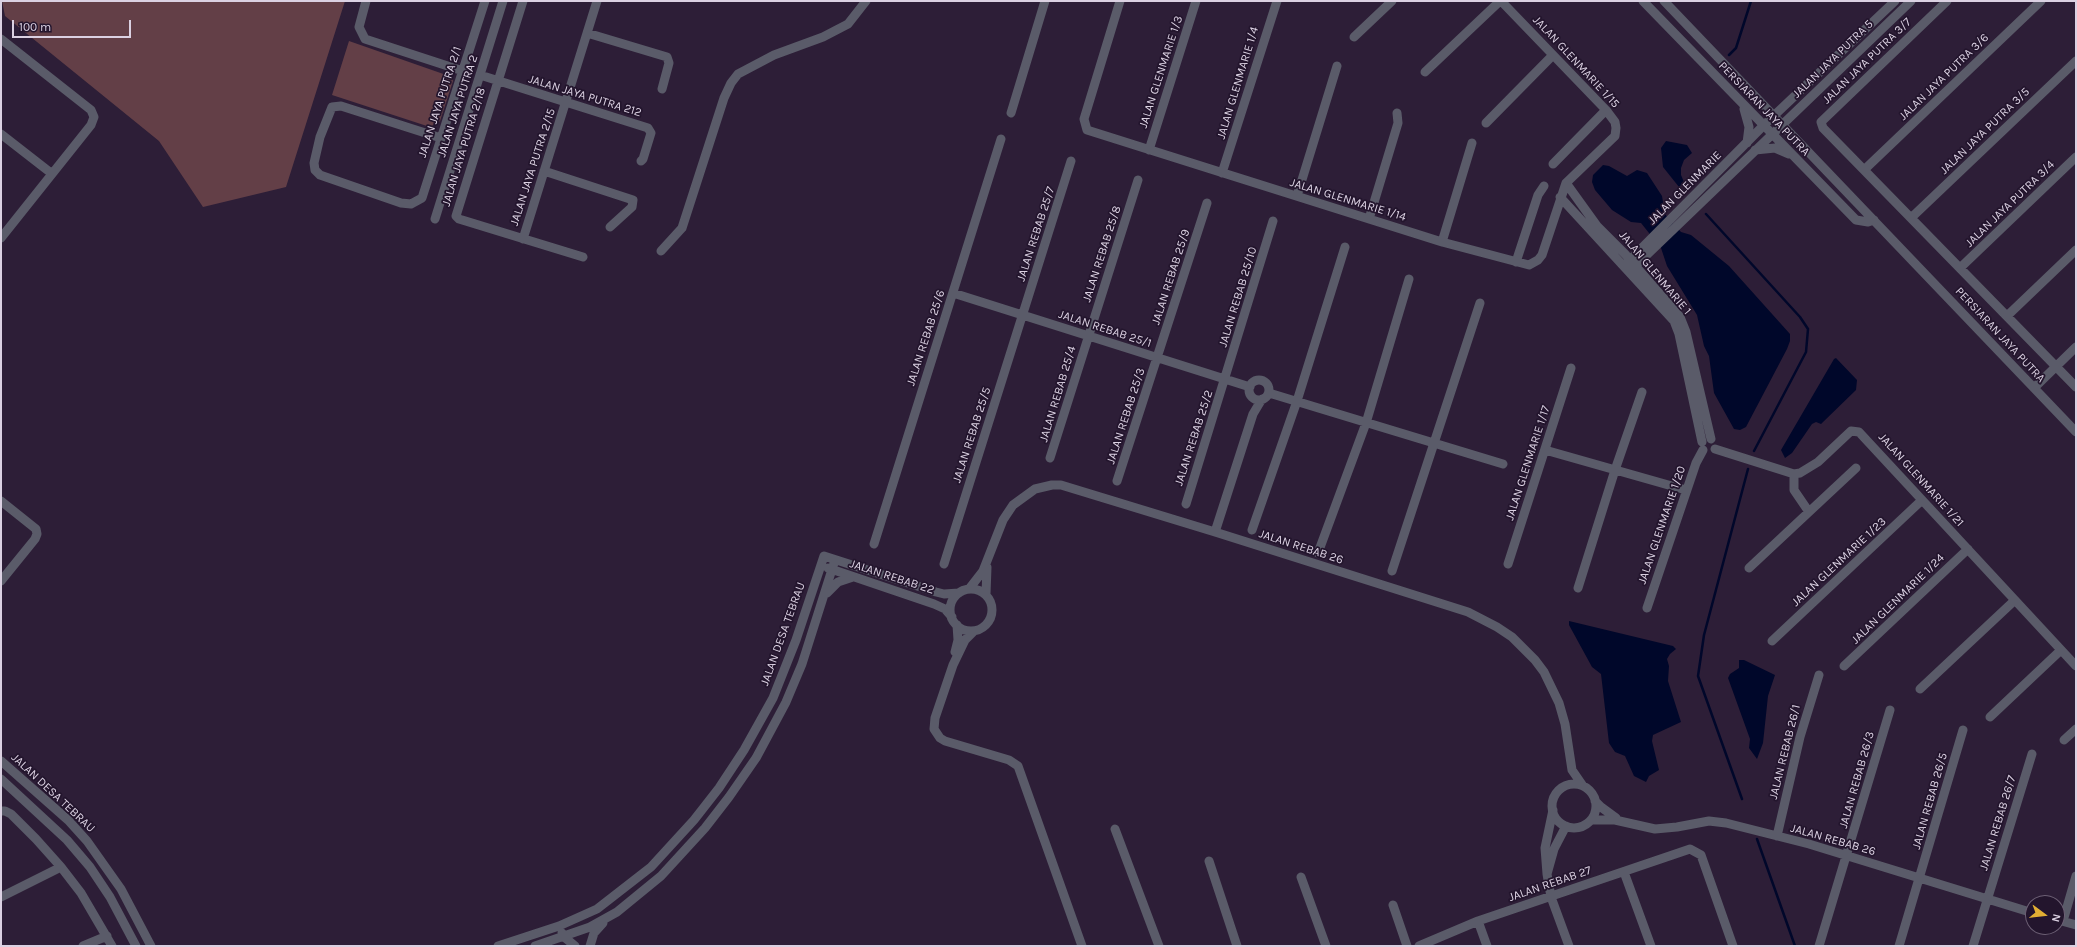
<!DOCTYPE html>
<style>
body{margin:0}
#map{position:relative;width:2077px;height:947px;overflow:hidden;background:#2d1e37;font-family:Karla,sans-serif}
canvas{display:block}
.frame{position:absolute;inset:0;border:2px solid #dbd1e2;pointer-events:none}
.north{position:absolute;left:2025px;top:895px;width:40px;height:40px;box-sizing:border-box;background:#23152d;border:1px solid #6d6075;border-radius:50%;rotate:105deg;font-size:11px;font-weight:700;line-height:16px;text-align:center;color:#dbd1e2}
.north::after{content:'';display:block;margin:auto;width:14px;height:18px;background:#e2af34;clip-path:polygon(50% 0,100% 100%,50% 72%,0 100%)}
.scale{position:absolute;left:12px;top:20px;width:119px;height:18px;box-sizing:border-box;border:2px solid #dbd1e2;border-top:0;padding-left:5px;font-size:12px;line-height:14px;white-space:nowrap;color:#dbd1e2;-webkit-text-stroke:3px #23152d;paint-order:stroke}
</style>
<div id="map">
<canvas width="2077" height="947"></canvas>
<div class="frame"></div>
<div class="north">N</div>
<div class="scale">100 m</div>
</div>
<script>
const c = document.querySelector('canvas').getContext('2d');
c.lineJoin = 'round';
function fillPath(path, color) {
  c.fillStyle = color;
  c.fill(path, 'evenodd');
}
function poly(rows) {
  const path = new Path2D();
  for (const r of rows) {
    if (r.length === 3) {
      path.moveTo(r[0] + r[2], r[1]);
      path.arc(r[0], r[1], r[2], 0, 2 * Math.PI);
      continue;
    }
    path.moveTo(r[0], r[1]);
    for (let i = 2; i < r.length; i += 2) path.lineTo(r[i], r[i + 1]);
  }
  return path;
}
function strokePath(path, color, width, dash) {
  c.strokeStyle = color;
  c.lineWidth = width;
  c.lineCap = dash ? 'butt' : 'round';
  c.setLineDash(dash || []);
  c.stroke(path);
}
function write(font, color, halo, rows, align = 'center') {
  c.font = font + ' Karla,sans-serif';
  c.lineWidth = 3.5;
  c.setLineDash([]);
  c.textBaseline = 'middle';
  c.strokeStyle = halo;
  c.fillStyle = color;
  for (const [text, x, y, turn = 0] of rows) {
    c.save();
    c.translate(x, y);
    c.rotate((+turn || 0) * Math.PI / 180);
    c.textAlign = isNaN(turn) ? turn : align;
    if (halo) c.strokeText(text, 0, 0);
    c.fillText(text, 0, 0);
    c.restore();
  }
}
const green = poly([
 [2,1,345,1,286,187,203,207,159,141,5,16],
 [349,41,452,77,453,81,440,121,430,127,332,95]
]);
const water = poly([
 [1666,141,1687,145,1692,153,1684,160,1681,168,1681,175,1684,182,1679,187,1663,167,1661,148],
 [1603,165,1609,166,1627,176,1637,170,1647,173,1662,196,1665,214,1668,218,1681,232,1691,235,1729,266,1790,334,1790,341,1787,349,1746,427,1740,430,1734,429,1714,393,1709,356,1704,346,1697,315,1667,266,1661,248,1641,223,1631,222,1612,210,1595,190,1592,182,1593,175],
 [1836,358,1857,380,1856,390,1821,424,1816,422,1812,424,1792,453,1785,458,1781,450,1834,359],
 [1569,621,1673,646,1676,649,1670,654,1667,659,1669,666,1668,681,1681,722,1653,735,1652,741,1659,770,1649,776,1646,782,1634,776,1625,756,1615,752,1609,743,1601,674,1592,667,1569,625],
 [1739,660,1744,660,1775,675,1768,696,1763,743,1757,759,1749,748,1750,739,1728,678,1730,674,1739,668]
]);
const stream = poly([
 [1729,55,1736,48,1751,1],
 [1706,214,1800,317,1808,329,1806,352,1754,451],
 [1742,799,1698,676,1704,635,1748,469],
 [1757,839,1795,946]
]);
const minor = poly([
 [366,1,359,27,365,39,463,71],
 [523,1,456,216,459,219,583,257],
 [1120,1,1084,119,1087,130,1442,242,1529,265,1538,260,1542,255,1566,183,1615,136,1616,128,1615,122,1606,110,1501,1],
 [1643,1,1856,220,1868,222,1874,220],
 [1664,1,2076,432],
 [1947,1,1821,122,1823,128,2076,387],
 [587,33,667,57,669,63,662,89],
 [1354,37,1392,1],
 [1,39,91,110,94,117,91,125,1,238],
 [1425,72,1500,1],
 [480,75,648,128,651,133,643,159,641,161],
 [1744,109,1749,127,1747,143],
 [1011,113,1045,1],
 [1486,123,1553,55],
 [1,134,51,173],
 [441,138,341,106,332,107,320,137,314,163,315,170,320,175,401,203,411,204,422,198,485,1],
 [1149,150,1196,1],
 [1755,150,1775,148,1789,154],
 [1553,164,1606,110],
 [1864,170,2041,1],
 [544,171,633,200,632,207,610,227],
 [1222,173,1277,1],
 [1566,183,1597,226,1625,254,1680,317,1686,332,1711,439],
 [1297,196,1337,66],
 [1560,197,1674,321,1679,334,1702,442],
 [1911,218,2076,61],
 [435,219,503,1],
 [1369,219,1398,123,1397,113],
 [523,239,597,1],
 [1442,242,1472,143],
 [661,251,682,228,724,98,731,83,738,74,774,55,823,37,848,24,866,1],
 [1516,262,1538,195,1544,186],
 [1624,266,1763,126,1895,1],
 [1960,268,2076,157],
 [1630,271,1911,1],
 [953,293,1250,387],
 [2007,316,2076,250],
 [1259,390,10],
 [2034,388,2076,347],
 [1269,393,1503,464],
 [1715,449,1794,474,1800,473,1818,462,1851,431,1859,432,2076,666],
 [1545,450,1686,490],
 [1050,458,1138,180],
 [1794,474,1794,490,1809,512],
 [1117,481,1207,203],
 [1,501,36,529,37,534,35,539,1,581],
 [1186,504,1273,221],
 [1252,530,1297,401,1345,247],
 [1215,532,1253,414,1262,399],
 [874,544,1001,139],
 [1318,553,1366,423,1409,279],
 [944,564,1071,161],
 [1508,564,1571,368],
 [828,568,934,604,945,609,952,617],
 [1749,568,1856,468],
 [1392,571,1480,303],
 [1578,588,1615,470,1642,392],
 [971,610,21],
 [969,589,983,571,1003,520,1013,505,1035,489,1052,485,1061,485,1215,532,1468,612,1497,627,1512,637,1535,660,1544,672,1559,703,1565,724,1572,770,1583,786],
 [827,593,838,582,853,577],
 [986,594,987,567],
 [1647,608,1696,463,1703,450],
 [974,631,965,640,953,665,935,718,934,729,940,738,945,741,1009,760,1018,766,1082,946],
 [1772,641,1922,500],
 [955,652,958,640,957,625],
 [1844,666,1968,549],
 [1920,689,2015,600],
 [1990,717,2061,650],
 [2064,740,2076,729],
 [1,761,68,820,87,841,121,889,151,946],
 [1,779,67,840,90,867,110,897,136,946],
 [1574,806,22],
 [1595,801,1601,807,1616,818],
 [1553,810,1545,848,1547,874,1554,849,1566,826],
 [1,811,5,811,11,814,36,839,61,867,81,893,112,946],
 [1591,820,1615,820,1655,829,1677,827,1709,821,1726,823,1809,844,2033,913],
 [1115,829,1159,946],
 [1777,836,1800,737,1819,675],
 [1209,861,1237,946],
 [1624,872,1651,946],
 [1547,874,1551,897,1569,946],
 [1301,877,1326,946],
 [1,897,61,867],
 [1393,905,1407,946],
 [2058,920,2076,925],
 [1478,921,1487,946],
 [2063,921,2076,876],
 [562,933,563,936,575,946],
 [83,946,107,936],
 [498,946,559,926,597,909,651,867,694,820,719,788,744,750,773,698,796,640,824,556,936,592,944,594,959,593],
 [535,946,590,927,617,912,661,876,705,828,729,797,756,758,786,702,802,664,835,560],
 [590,946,594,933,603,923],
 [1419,946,1478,921,1690,849,1701,855,1733,946],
 [1819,946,1890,710],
 [1899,946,1963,730],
 [1973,946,2032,754]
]);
const streetNames = [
 ["JALAN JAYA PUTRA 5",1833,59,-44],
 ["JALAN JAYA PUTRA 3/7",1867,61,-44],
 ["JALAN GLENMARIE 1/15",1576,62,47],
 ["JALAN GLENMARIE 1/3",1161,72,-72],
 ["JALAN JAYA PUTRA 3/6",1944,77,-44],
 ["JALAN GLENMARIE 1/4",1238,83,-73],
 ["JALAN JAYA PUTRA 212",585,96,17],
 ["JALAN JAYA PUTRA 2/1",440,102,-72],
 ["JALAN JAYA PUTRA 2",458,106,-72],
 ["PERSIARAN JAYA PUTRA",1764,109,46],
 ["JALAN JAYA PUTRA 3/5",1985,131,-44],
 ["JALAN JAYA PUTRA 2/18",464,147,-73],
 ["JALAN JAYA PUTRA 2/15",533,167,-72],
 ["JALAN GLENMARIE",1685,188,-45],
 ["JALAN GLENMARIE 1/14",1348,200,17],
 ["JALAN JAYA PUTRA 3/4",2010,204,-44],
 ["JALAN REBAB 25/7",1036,234,-72],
 ["JALAN REBAB 25/8",1102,254,-72],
 ["JALAN GLENMARIE 1",1655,273,50],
 ["JALAN REBAB 25/9",1171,277,-72],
 ["JALAN REBAB 25/10",1238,297,-73],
 ["JALAN REBAB 25/1",1105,329,18],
 ["PERSIARAN JAYA PUTRA",2000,335,47],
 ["JALAN REBAB 25/6",926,338,-72],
 ["JALAN REBAB 25/4",1058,394,-73],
 ["JALAN REBAB 25/3",1126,416,-72],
 ["JALAN REBAB 25/5",972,435,-72],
 ["JALAN REBAB 25/2",1194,438,-72],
 ["JALAN GLENMARIE 1/17",1528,463,-72],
 ["JALAN GLENMARIE 1/21",1921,480,48],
 ["JALAN GLENMARIE 1/20",1662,525,-71],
 ["JALAN REBAB 26",1301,547,18],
 ["JALAN GLENMARIE 1/23",1839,562,-43],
 ["JALAN REBAB 22",892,577,18],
 ["JALAN GLENMARIE 1/24",1898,599,-44],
 ["JALAN DESA TEBRAU",783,634,-70],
 ["JALAN REBAB 26/1",1785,752,-76],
 ["JALAN REBAB 26/3",1857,780,-74],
 ["JALAN DESA TEBRAU",53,793,43],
 ["JALAN REBAB 26/5",1930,801,-74],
 ["JALAN REBAB 26/7",1998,823,-73],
 ["JALAN REBAB 26",1833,840,16],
 ["JALAN REBAB 27",1550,884,-19]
];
fillPath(green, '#633f47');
fillPath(water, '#00072a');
strokePath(stream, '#00072a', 2.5);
strokePath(minor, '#5a5b69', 9);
write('12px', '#dbd1e2', '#23152d', streetNames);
</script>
